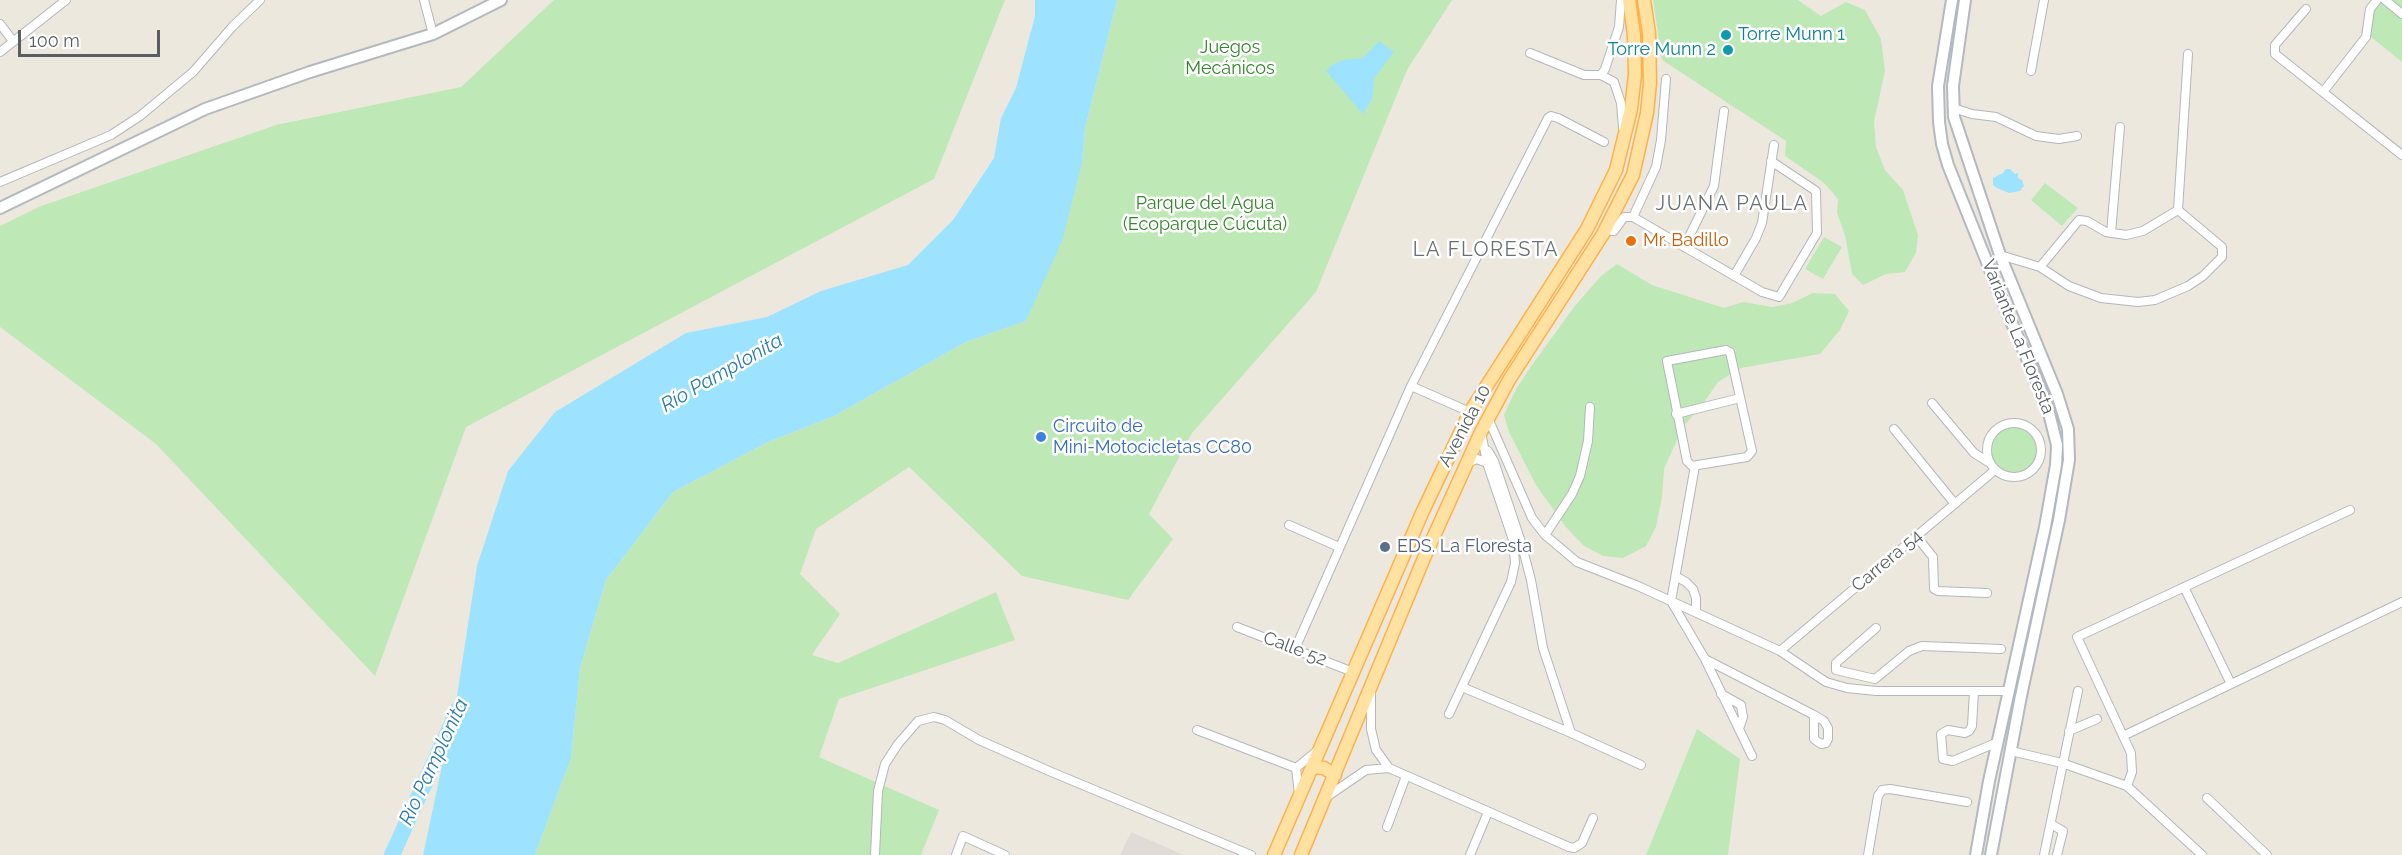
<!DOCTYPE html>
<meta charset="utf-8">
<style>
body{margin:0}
#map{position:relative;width:2402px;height:855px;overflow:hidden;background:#ede8de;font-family:Raleway,sans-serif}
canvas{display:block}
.scale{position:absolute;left:18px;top:30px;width:142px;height:27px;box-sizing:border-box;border:3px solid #585e62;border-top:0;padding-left:8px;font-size:18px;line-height:21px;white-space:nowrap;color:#585e62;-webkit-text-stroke:4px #fff;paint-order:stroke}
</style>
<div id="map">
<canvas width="2402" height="855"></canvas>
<div class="scale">100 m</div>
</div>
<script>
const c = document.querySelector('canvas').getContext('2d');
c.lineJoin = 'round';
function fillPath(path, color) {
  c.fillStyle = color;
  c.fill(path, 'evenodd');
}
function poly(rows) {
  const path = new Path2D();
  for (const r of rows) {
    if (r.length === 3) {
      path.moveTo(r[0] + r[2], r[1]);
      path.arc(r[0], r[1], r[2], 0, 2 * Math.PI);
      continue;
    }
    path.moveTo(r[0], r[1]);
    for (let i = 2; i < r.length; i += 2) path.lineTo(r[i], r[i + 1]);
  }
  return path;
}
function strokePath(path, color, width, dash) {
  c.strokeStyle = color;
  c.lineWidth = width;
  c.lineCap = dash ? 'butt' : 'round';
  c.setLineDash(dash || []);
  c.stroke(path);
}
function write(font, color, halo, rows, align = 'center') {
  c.font = font + ' Raleway,sans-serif';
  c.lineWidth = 5;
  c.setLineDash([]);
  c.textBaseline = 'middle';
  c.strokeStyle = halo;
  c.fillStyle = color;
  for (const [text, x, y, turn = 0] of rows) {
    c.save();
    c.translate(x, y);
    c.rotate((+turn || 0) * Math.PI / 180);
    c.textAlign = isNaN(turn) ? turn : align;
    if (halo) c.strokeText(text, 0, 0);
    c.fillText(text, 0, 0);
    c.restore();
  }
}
const industrial = poly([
 [1131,832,1184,855,1120,855]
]);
const green = poly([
 [554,0,1005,0,934,179,466,427,375,676,156,444,0,327,0,226,41,206,276,125,461,87],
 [1117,0,1452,0,1407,70,1316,292,1192,433,1149,514,1173,539,1128,600,1022,576,909,467,816,529,800,574,840,614,812,655,838,663,996,592,1015,640,839,699,819,757,939,810,921,855,535,855,571,758,580,668,606,580,673,492,768,442,834,416,966,342,1026,321,1082,163,1085,129],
 [1653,0,1798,0,1821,16,1846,2,1865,10,1881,39,1885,71,1874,122,1876,147,1885,170,1903,190,1918,235,1916,253,1905,272,1886,274,1863,285,1852,274,1845,235,1837,213,1838,199,1824,183,1785,156,1786,141,1662,60],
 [2371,0,2402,0,2402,62,2371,37],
 [2045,183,2078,208,2062,226,2031,200],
 [1824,237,1842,247,1823,279,1805,269],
 [1617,264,1652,285,1724,308,1743,302,1773,307,1792,303,1813,293,1835,294,1849,311,1840,330,1820,354,1741,368,1718,382,1702,405,1683,427,1664,469,1662,497,1656,527,1646,546,1623,558,1603,556,1584,546,1565,526,1536,485,1509,432,1504,415,1516,389,1532,365,1574,307,1601,276],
 [2014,450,25],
 [1697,729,1740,759,1728,855,1646,855]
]);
const water = poly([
 [1035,0,1117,0,1085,129,1082,163,1062,241,1026,321,966,342,834,416,768,442,673,492,606,580,580,668,571,758,535,855,423,855,457,696,477,566,508,471,555,412,686,333,767,317,821,291,908,265,953,220,994,158,1001,118,1016,88,1035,16],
 [1379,41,1394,52,1374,78,1372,99,1363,114,1326,71,1334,64,1344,60,1363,58],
 [2006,169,2010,169,2015,174,2018,173,2018,178,2022,180,2024,186,2020,191,2009,193,1997,188,1993,185,1993,178,2003,173]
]);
const river = poly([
 [392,855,459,708]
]);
const minor = poly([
 [424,0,433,34],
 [2385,0,2402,14],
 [2306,9,2275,45,2275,54,2402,155],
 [0,24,13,41],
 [0,52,66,0],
 [1530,53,1584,75,1601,75,1614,82,1621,103,1623,128],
 [2031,71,2044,0],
 [1601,75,1605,69,1619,27,1621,0],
 [2323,92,2366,37,2370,9,2377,0],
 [1953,108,1972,114,1996,117,2036,136,2059,139,2077,136],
 [0,182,111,135,140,116,193,72,233,26,260,0],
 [2178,210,2188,54],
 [1633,217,1656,167,1661,140,1666,79],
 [1605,230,1614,231,1624,217,1633,217,1762,292,1779,297,1817,233,1816,191,1771,161],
 [2111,233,2120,127],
 [1684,247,1714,186,1724,111],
 [2000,255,2040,267,2069,286,2101,298,2138,302,2155,300,2188,286,2203,276,2222,257,2222,247,2178,210],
 [2040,267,2079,220,2087,221,2106,232,2126,235,2143,231,2178,210],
 [1734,276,1756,238,1762,223,1774,145],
 [1726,350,1730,352,1752,451,1747,457,1692,466,1687,461,1667,361,1726,350],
 [1411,386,1470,412],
 [1932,403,1974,453,1990,463],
 [1676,414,1740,398],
 [1488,418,1532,518,1545,535,1577,562,1638,586,1780,651,1826,682,1847,688,1876,691,2009,691],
 [2014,450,27],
 [1894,429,1955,504],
 [1488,451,1494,461,1521,542,1531,580,1543,648,1571,733],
 [1467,463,1477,459,1487,463],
 [1695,466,1671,601,1705,659,1752,756],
 [1289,525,1339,547],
 [1545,535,1572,494,1580,476,1588,441,1590,407],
 [1916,536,1933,557,1934,589,1938,591,1987,593],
 [1677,577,1686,582,1693,589,1696,598,1696,611],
 [2184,587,2231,684],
 [1237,627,1353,672],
 [1876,628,1836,663,1836,670,1875,679,1909,651,1922,646,2001,649],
 [1295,649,1411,386,1548,118,1551,116,1558,118,1604,142],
 [1780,651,1995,470],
 [1705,659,1814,715,1824,721,1828,728,1828,739,1826,743,1821,744,1814,739,1814,715],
 [1462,687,1571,733,1641,765],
 [1974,691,1972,726,1969,731,1965,733,1948,730,1941,734,1943,759,1953,761,1998,742],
 [1371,694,1371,729,1376,750,1389,768],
 [1721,694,1741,705,1743,717,1739,729],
 [1449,714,1511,582,1515,563,1513,540,1487,463,1481,432],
 [1197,730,1296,768],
 [2069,731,2097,719],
 [2123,736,2402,602],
 [2011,751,2062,763,2127,786,2132,772,2131,753,2077,637,2350,510],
 [2127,786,2202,855],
 [1299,794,1296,768,1318,750],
 [1328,796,1366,770,1389,768,1569,847,1574,848,1582,843,1593,818],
 [2207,798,2267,855],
 [2051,824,2063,831,2057,855],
 [1387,827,1406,776],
 [875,855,878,791,885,764,898,744,918,721,934,717,945,720,979,740,1049,771,1251,855],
 [956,855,963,836,1005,855],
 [1470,855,1488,812],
 [1868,855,1878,796,1882,790,1890,789,1967,802],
 [2044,855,2078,691]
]);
const secondary = poly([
 [1952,0,1938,86,1939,122,1942,144,1948,165,2007,312,2047,405,2057,445,2056,465,2045,527,1989,781,1976,855],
 [1965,0,1953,86,1954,117,2000,255,2057,394,2068,429,2069,460,2059,520,2021,696,1991,855],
 [0,208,205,109,310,72,433,34,501,0]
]);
const primary = poly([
 [1312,767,1324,768,1335,775],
 [1274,855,1422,513,1470,412,1587,229,1616,170,1631,109,1635,74,1634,35,1629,0],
 [1301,855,1424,558,1481,432,1509,380,1603,234,1633,175,1647,113,1650,83,1649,33,1644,0]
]);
const markers = [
 [1726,35,6,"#0f9aa8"],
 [1728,50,6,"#0f9aa8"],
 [1631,241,6,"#e8710a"],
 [1041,437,6,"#3f7fe0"],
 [1385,547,6,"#5c6f8a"]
];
const cultureNames = [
 ["Torre Munn 1",1738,35],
 ["Torre Munn 2",1716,50,"right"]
];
const parkNames = [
 ["Juegos",1230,48],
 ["Mecánicos",1230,69],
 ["Parque del Agua",1205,204],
 ["(Ecoparque Cúcuta)",1205,225]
];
const foodNames = [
 ["Mr. Badillo",1643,241]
];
const streetNames = [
 ["Variante La Floresta",2018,337,68],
 ["Avenida 10",1465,426,-62],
 ["Carrera 54",1887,561,-40],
 ["Calle 52",1295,649,21]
];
const shopNames = [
 ["Circuito de",1053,427],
 ["Mini-Motocicletas CC80",1053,448]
];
const serviceNames = [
 ["EDS. La Floresta",1397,547]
];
const neighbourhoodNames = [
 ["JUANA PAULA",1732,204],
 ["LA FLORESTA",1486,250]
];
const waterNames = [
 ["Río Pamplonita",722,373,-30],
 ["Río Pamplonita",434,762,-65]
];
fillPath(industrial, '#e0dbd7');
fillPath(green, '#bfe8b7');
fillPath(water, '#9de3ff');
strokePath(river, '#9de3ff', 16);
strokePath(minor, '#b2b7bc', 10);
strokePath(secondary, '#b3b9be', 14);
strokePath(primary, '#ffb046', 15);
strokePath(minor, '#fff', 8);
strokePath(secondary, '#fff', 10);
strokePath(primary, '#ffe2a2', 12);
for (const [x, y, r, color] of markers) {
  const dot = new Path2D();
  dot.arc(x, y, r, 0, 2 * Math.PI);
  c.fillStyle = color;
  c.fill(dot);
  strokePath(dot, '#fff', 2);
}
write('18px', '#0d838f', '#fff', cultureNames, 'left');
write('18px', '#34862b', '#fff', parkNames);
write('18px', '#c56008', '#fff', foodNames, 'left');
write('18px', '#585e62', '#fff', streetNames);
write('18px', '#366cbe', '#fff', shopNames, 'left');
write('18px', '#4e5e75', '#fff', serviceNames, 'left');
c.letterSpacing = '1.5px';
write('20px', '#697074', '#fff', neighbourhoodNames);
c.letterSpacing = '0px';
write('italic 20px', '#2c7ba8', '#fff', waterNames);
</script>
